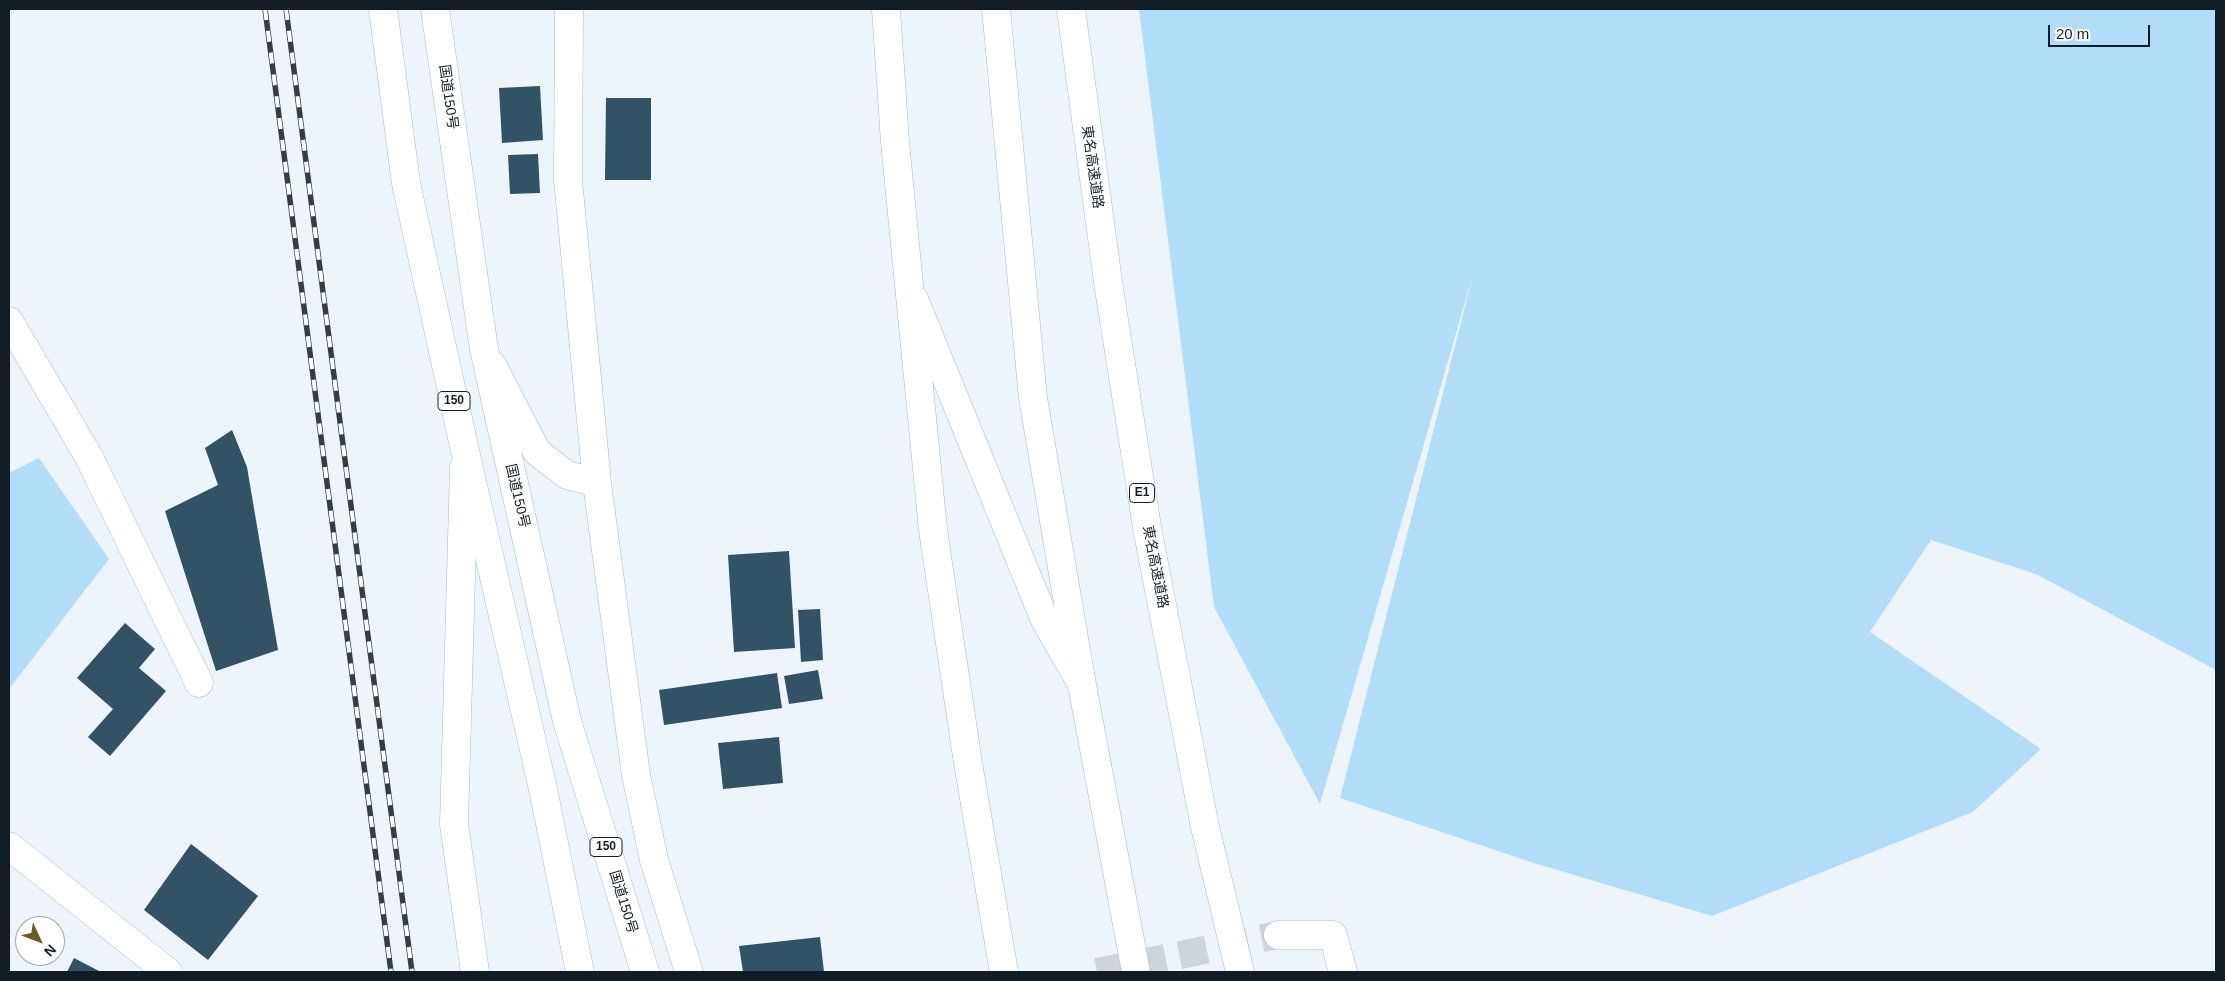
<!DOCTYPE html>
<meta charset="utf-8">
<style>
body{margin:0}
#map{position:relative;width:2225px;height:981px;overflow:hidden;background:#eef5fa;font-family:Arial,sans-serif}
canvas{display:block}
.frame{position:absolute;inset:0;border:10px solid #101d25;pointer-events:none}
.north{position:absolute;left:15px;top:916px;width:50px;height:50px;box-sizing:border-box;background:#fff;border:1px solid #9fa5a8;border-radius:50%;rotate:133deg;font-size:14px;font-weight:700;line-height:20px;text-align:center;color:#101d25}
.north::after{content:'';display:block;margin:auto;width:18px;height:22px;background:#6d5827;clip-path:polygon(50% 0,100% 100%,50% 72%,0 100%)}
.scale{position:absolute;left:2048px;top:25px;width:102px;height:22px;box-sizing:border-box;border:2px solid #101d25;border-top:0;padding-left:6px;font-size:15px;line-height:18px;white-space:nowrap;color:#101d25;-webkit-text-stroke:4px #fff;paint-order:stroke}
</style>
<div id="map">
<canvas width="2225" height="981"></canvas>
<div class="frame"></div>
<div class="north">N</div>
<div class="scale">20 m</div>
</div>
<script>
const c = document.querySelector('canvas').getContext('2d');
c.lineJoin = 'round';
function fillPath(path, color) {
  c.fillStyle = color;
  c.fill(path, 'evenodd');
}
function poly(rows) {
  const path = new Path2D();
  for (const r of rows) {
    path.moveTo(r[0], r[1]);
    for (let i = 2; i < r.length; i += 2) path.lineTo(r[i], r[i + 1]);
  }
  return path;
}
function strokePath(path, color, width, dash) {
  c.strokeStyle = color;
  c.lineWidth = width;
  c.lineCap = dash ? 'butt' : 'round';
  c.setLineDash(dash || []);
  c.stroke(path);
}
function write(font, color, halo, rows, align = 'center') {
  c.font = font + ' Arial,"Noto Sans JP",sans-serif';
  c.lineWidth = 5;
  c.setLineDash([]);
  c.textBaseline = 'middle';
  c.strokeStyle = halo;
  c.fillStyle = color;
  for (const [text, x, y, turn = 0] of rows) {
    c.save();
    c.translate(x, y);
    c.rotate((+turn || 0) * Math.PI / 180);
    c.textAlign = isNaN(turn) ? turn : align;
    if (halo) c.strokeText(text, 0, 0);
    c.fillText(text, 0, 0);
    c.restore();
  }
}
const green = poly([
 [1139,9,2216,9,2216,670,2036,574,1931,540,1870,632,2041,749,1973,812,1712,916,1534,863,1340,798,1474,271,1320,804,1214,607],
 [39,458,109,559,9,689,9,473]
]);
const building = poly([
 [540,86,543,140,502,143,499,88],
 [606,98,651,98,651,180,605,180],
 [538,154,540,193,510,194,508,155],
 [232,430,247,467,278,650,216,671,165,511,218,485,205,448],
 [789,551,795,648,734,652,728,555],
 [820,609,823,660,801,662,798,610],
 [125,623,155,649,139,668,166,691,110,756,88,737,113,709,77,678],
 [818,670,823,699,789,704,784,676],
 [777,673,782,708,664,725,659,690],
 [779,737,783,783,723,789,718,743],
 [191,844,258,896,208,960,144,910],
 [820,937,824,972,743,972,739,946],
 [74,958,101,972,67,972]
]);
const minorTunnel = poly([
 [1097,972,1278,935]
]);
const minor = poly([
 [569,9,568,180,597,483],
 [914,299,1044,618,1080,681],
 [9,321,89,457,199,683],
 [492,365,537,452,567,475,597,483,636,775,654,860,689,972],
 [464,468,454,824,475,972],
 [9,846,168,972],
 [1278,935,1333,935,1343,972]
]);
const highway = poly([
 [383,9,406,183,465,451,543,789,580,972],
 [435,9,484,349,567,721,645,972],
 [886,9,895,142,933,530,968,763,1004,972],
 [996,9,1033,398,1082,685,1136,972],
 [1071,9,1109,289,1148,533,1205,827,1240,972]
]);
const rail = poly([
 [265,9,391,972],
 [286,9,412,972]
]);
const shields = [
 [454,401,32],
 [1142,493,25],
 [606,847,32]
];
const shieldNames = [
 ["150",454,401],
 ["E1",1142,493],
 ["150",606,847]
];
const streetNames = [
 ["国道150号",448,97,82],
 ["東名高速道路",1092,167,82],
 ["国道150号",517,496,77],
 ["東名高速道路",1155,567,79],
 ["国道150号",623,902,73]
];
fillPath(green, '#b2ddf8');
fillPath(building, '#325266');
strokePath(minorTunnel, '#cdd5da', 28, [28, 14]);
strokePath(minor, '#9bbed4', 29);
strokePath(highway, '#9bbed4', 29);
strokePath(minor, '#fff', 28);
strokePath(highway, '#fff', 28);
strokePath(rail, '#313e45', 5.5);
strokePath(rail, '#fff', 4, [11]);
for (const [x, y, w] of shields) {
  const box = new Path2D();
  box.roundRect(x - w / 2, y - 9.5, w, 19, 4);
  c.fillStyle = '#fff';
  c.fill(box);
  strokePath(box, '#101d25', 1);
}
write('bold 12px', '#101d25', null, shieldNames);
write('14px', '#101d25', '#fff', streetNames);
</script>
